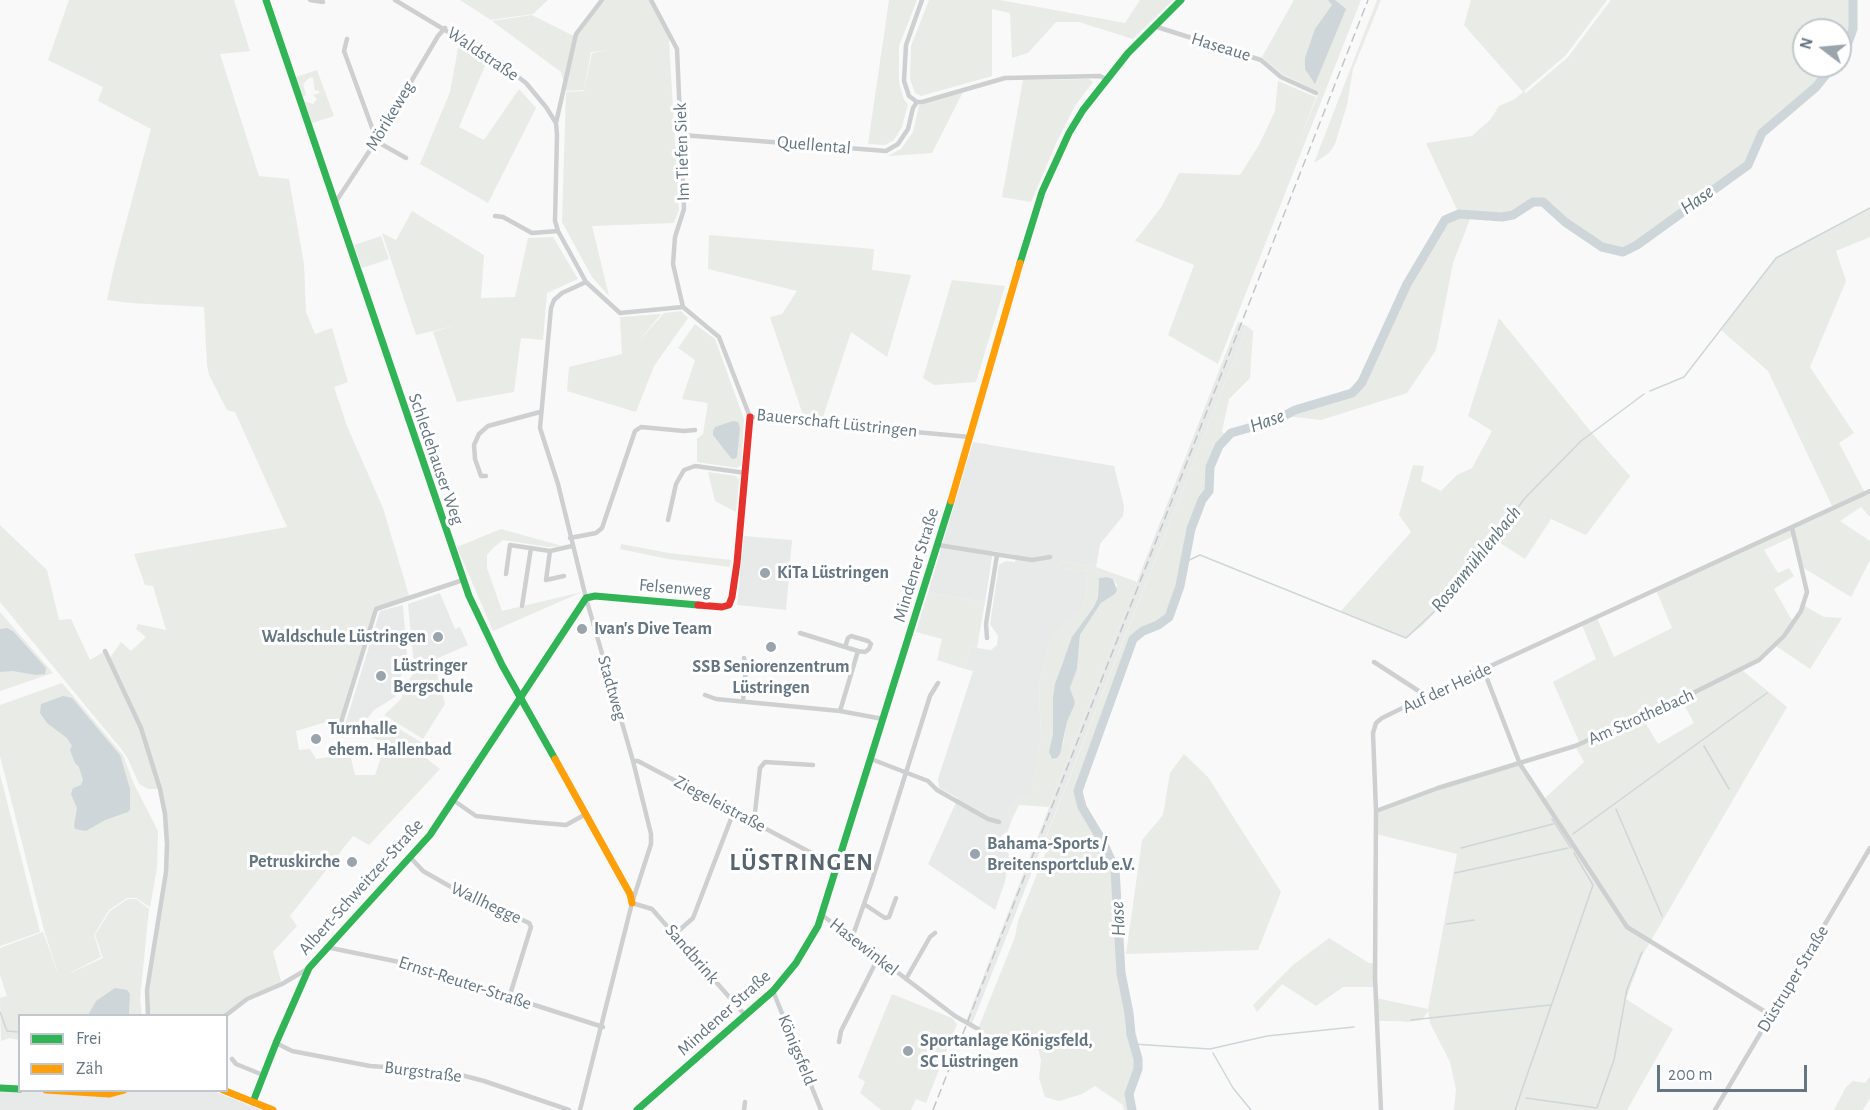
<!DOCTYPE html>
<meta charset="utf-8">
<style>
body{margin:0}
#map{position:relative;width:1870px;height:1110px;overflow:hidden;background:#f9f9f9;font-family:"Alegreya Sans",sans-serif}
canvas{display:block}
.legend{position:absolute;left:18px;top:1014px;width:210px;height:78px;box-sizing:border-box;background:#fff;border:2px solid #c1c8cd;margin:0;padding:8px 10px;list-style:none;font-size:18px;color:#657683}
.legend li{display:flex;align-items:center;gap:12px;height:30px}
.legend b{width:30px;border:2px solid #c1c8cd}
.north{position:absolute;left:1792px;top:18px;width:60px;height:60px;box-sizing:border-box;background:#fff;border:2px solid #c1c8cd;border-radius:50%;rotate:286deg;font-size:16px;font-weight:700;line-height:24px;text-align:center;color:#657683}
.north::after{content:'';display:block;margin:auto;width:21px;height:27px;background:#99a4ac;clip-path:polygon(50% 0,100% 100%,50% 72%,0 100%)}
.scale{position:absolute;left:1657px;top:1065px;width:150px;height:27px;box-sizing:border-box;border:3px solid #657683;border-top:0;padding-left:8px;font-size:18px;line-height:21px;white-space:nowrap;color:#657683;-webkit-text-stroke:4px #fff;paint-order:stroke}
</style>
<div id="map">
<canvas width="1870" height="1110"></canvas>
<ul class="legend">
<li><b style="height:8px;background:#30b455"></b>Frei</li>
<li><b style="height:8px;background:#ff9f0a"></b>Zäh</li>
</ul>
<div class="north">N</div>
<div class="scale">200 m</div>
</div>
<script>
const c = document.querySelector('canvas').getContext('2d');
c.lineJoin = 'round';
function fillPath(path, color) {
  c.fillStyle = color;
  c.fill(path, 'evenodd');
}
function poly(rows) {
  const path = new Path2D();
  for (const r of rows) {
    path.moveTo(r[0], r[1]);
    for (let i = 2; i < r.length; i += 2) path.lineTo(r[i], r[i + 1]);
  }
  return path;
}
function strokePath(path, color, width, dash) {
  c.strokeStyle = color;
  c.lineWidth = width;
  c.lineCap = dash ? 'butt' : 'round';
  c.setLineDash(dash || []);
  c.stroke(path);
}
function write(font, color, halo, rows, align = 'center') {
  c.font = font + ' "Alegreya Sans",sans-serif';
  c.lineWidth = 6;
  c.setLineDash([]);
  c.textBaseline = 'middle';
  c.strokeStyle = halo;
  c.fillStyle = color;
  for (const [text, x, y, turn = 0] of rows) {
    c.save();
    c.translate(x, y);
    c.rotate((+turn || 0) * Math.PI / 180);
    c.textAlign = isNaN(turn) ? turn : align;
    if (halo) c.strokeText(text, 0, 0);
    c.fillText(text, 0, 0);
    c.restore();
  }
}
const built = poly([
 [1238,322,1247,326,972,1024,966,1021],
 [973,442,1114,466,1124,506,1123,516,1100,544,1096,567,1060,561,1056,567,1088,572,1084,607,1052,634,1039,684,1041,737,1031,798,1007,808,1012,819,1008,831,1001,836,1009,855,1005,882,995,910,928,864,958,798,939,788,938,779,973,671,965,669,971,647,991,650,997,645,998,636,990,624,999,565,1006,561,1015,562,1016,555,993,551,985,602,928,593],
 [744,536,792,540,786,610,737,605],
 [440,593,455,629,460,627,468,645,417,667,413,656,408,604],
 [403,605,407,656,395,697,374,710,358,730,344,728,380,611],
 [0,1090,118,1096,127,1091,213,1091,261,1110,0,1110]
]);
const green = poly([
 [69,0,234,0,250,51,220,54,259,176,289,179,304,264,306,312,315,334,332,328,348,382,334,387,347,426,383,508,410,599,374,607,340,718,296,731,299,750,310,749,316,759,350,754,355,775,375,775,386,743,366,735,373,728,380,717,424,744,425,757,440,769,369,845,353,836,290,916,297,926,273,952,282,984,247,999,225,1015,148,1015,147,1000,162,905,167,844,160,789,148,789,139,784,128,759,122,750,0,602,0,525,47,570,59,620,71,619,90,660,105,651,110,658,121,642,131,651,146,637,136,629,138,624,166,630,153,586,145,585,134,554,287,527,235,412,227,410,209,375,207,365,204,307,130,303,107,300,114,267,151,129,98,101,103,87,48,60],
 [460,0,548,0,533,14,491,20],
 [602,0,651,0,673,40,669,41,679,209,674,223,592,226,609,296,592,277,562,222,566,92,584,91,592,53,610,50,591,52,584,90,566,91,561,72,492,21,532,15,574,36],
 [889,0,917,0,899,46,899,83,904,100,908,104,902,127,894,140,885,145,868,144],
 [929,0,1000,0,1125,23,1140,0,1173,0,1133,39,1079,22,1056,22,1028,53,1012,58,1010,13,992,9,992,76,921,96,915,93,910,79,911,46],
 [1294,0,1361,0,1218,364,1168,335,1194,265,1135,241,1162,206,1179,173,1240,175,1259,145,1275,111,1278,81,1316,97,1298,144,1319,92,1282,74,1262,57],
 [1377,0,1381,0,1353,69,1347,105,1335,144,1329,153,1314,163],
 [1471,0,1607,0,1566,55,1524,91,1526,93,1568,57,1611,0,1853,0,1853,29,1845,51,1840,57,1840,30,1804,30,1804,66,1833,66,1818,84,1762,133,1748,165,1637,245,1623,252,1602,247,1565,222,1543,202,1535,202,1513,215,1502,217,1472,214,1453,263,1436,350,1407,393,1321,420,1286,416,1302,407,1352,393,1362,382,1407,284,1445,220,1459,214,1426,143,1472,136,1490,120,1499,106,1515,99,1523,92,1464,25],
 [459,43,487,61,459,127,484,140,519,89,536,108,488,203,420,164,450,92],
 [317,70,334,116,312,123,304,101,313,104,317,99,313,95,320,93,318,90,315,91,313,78,310,77,303,84,306,95,303,97,296,77],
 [1089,79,1093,82,1075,106,1058,139,1031,202,1002,197,1023,80],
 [963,92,932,153,888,156,901,149,913,132,919,105],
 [1870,208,1870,237,1836,251,1846,281,1810,367,1854,433,1839,443,1865,493,1870,491,1870,517,1861,507,1840,521,1870,541,1870,560,1851,597,1802,567,1794,536,1764,550,1778,573,1789,568,1794,576,1774,589,1793,622,1803,605,1824,617,1842,618,1810,669,1776,646,1742,670,1787,707,1642,956,1626,999,1673,1029,1627,1110,1454,1110,1456,1090,1450,1062,1430,1023,1428,1011,1422,1020,1408,1022,1397,1021,1377,1021,1376,998,1428,1009,1457,854,1376,834,1376,811,1438,788,1520,764,1544,799,1584,762,1575,746,1580,744,1553,682,1596,659,1582,625,1597,618,1614,657,1672,628,1656,590,1833,508,1768,371,1721,330,1776,258],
 [1681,699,1694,723,1658,744,1642,717],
 [412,211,484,255,481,298,515,297,528,238,553,237,578,279,547,293,543,340,521,338,514,392,457,402,433,332,454,326,416,335,382,233,396,240],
 [709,235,874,249,872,270,911,275,887,357,851,332,823,417,803,415,770,317,782,314,797,291,708,269],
 [381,236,389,259,362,268,354,245],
 [952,280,1005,286,976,382,934,385,923,378],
 [681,311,688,318,654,366,636,412,567,391,569,367,622,354,620,317,661,314,638,342,664,313],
 [1499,318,1592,433,1630,476,1586,535,1551,519,1525,559,1494,539,1451,596,1422,626,1406,638,1341,611,1411,532,1399,515,1413,465,1424,466,1421,481,1441,491,1457,475,1472,468,1492,431,1468,416],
 [695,324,715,339,744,419,741,465,737,468,697,462,697,439,703,434,708,403,682,399,695,360,678,348],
 [1247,326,1253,331,1250,378,1229,399,1222,431,1226,437,1218,446,1210,467,1209,491,1202,500,1191,529,1180,586,1169,617,1158,625,1143,631,1133,639,1078,791,1082,807,1103,842,1114,867,1121,973,1129,1013,1131,1034,1138,1059,1138,1069,1129,1094,1132,1110,1124,1110,1123,1105,1095,1086,1082,1094,1059,1101,1045,1097,1039,1078,1041,1060,1037,1044,982,1033,977,1037,978,1029,1015,937,1018,921,1046,852,1041,850],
 [708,472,736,476,739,480,736,512,715,501],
 [501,529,562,546,548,547,503,540,492,549,487,555,487,568,502,611,582,592,493,631,457,547],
 [621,544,669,553,731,560,730,567,668,559,620,549],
 [1060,561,1096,567,1137,582,1049,807,1019,805,1012,819,1007,808,1017,797,1031,797,1041,737,1039,684,1052,633,1084,607,1088,572,1055,567],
 [1107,577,1113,579,1117,585,1115,594,1101,603,1080,635,1077,669,1070,688,1075,702,1067,722,1063,744,1054,760,1050,756,1053,734,1053,697,1062,663,1069,651,1073,636,1093,608,1098,598,1099,578],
 [928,593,985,602,977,648,971,647,965,669,937,660,942,639,916,632],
 [0,612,53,673,0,691],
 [433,659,445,704,423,739,384,715,401,699,405,687,417,667],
 [62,683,123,755,134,784,158,831,157,868,150,907,136,898,127,898,109,910,94,935,101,957,64,976,103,958,95,935,110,911,128,899,136,899,149,909,140,999,142,1015,129,1015,130,994,90,1011,88,1015,20,1016,19,1040,10,1038,1,1041,0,998,7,996,0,975,0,948,43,932,60,979,44,930,0,756,0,705],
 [1184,754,1208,777,1281,892,1258,950,1126,954,1142,840,1163,815,1170,773],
 [0,774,40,932,0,946],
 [1329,938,1369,963,1375,963,1376,987,1343,987,1316,1006,1282,984,1257,1012,1253,1005,1293,965],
 [892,994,952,1018,957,1024,926,1103,916,1099,911,1110,881,1110,860,1093,865,1082,858,1077],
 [1870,1076,1870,1098,1863,1110,1834,1110,1846,1087,1853,1081,1865,1083]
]);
const water = poly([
 [1328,0,1335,0,1346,9,1315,84,1305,69,1305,58,1315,29,1332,5],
 [733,421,738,422,740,428,737,457,734,459,731,458,713,435,713,431,715,427],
 [1107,577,1113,579,1117,590,1115,594,1101,603,1080,635,1077,669,1070,688,1075,702,1074,706,1067,722,1060,754,1057,758,1052,759,1049,752,1053,734,1053,697,1055,684,1072,637,1093,608,1098,598,1099,578],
 [7,628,13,631,46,668,45,674,36,675,13,671,0,672,0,629],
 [63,696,72,698,120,755,130,789,130,810,128,812,105,820,86,831,75,829,74,825,77,808,71,794,73,788,81,785,83,780,79,767,75,763,70,750,72,746,67,738,47,723,40,713,41,704],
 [115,988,127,990,130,994,129,1015,88,1015,96,1001]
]);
const stream = poly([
 [1650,391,1684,377,1776,258,1870,208],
 [1185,562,1200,555,1406,638,1451,596,1525,498,1581,441,1644,394],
 [1704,746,1729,789],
 [1616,809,1662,916],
 [1552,819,1571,848],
 [1573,834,1767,693],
 [1461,848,1553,824],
 [1455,873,1568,848],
 [1447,924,1474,920],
 [0,1012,7,1031,20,1032],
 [1411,1020,1550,1005],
 [1133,1044,1210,1049,1267,1036,1354,1027],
 [1213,1053,1233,1088,1251,1110],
 [1526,1098,1597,1108,1614,1060,1627,989,1642,952],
 [1515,1110,1593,885,1574,853]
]);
const river = poly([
 [1840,57,1845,51,1853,29,1853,0],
 [1132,1110,1129,1094,1138,1069,1138,1059,1131,1034,1129,1013,1121,973,1115,869,1103,842,1082,807,1078,791,1133,639,1143,631,1158,625,1169,617,1180,586,1191,529,1202,500,1209,491,1210,467,1219,446,1231,433,1259,425,1265,426,1295,410,1352,393,1356,389,1362,382,1407,284,1445,220,1459,214,1502,217,1513,215,1533,202,1543,202,1565,222,1602,247,1623,252,1637,245,1748,165,1762,133,1816,87,1833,66]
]);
const street = poly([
 [310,0,323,2],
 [395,0,500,63,526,83,546,107,556,123,557,135,555,221,558,231,586,282,620,313,683,307,719,337,750,417,970,437],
 [651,0,677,49,684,209,675,237,673,264,683,307],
 [922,0,906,45,904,81,909,96,917,102,922,102,1005,78,1100,76,1106,79],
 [1154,26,1261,60,1281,77,1316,93],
 [347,39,344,51,374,133,378,136],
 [556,123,576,34,602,0],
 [682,135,886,151,898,144,908,129,913,108,917,102],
 [376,141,406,158],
 [335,203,376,141,438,36,445,28],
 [495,216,503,217,532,233,558,231],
 [486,476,481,476,475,459,474,445,479,434,488,426,540,412],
 [668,520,676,484,684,470,695,466,746,473],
 [570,538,596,533,602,528,635,431,641,427,684,431,695,430],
 [938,545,1032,560,1050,557],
 [550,551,546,580,564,576],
 [506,574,510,545,550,551,572,546],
 [522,606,531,548],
 [800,633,858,651,865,652,869,649,871,644,868,641,851,636,848,638,845,647],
 [987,638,986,624,997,555],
 [105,651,141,728,160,789,165,814,167,844,166,872,147,990,148,1016],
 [1374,662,1428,697],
 [1484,671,1520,764,1627,927,1772,1016],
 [705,695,716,699,840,711,883,719],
 [743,701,746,668,744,658],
 [840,711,858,651],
 [359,734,338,732,376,609,463,580],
 [871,759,928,781,937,790,988,819,999,822],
 [633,761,638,761,838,867],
 [453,800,476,816,531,822,566,825,586,814],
 [1376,811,1438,788,1575,746,1671,704,1759,660,1784,636,1801,611,1807,592,1792,528],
 [754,821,760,768,765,762,813,765],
 [410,857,423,871,451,887,529,923,531,927,509,998],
 [632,903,652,909,745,1015],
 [864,904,885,918,889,917,896,898],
 [822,915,955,1016,978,1029],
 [675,934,693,918,734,811],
 [852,938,871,884,930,696,938,683],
 [326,947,404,963,603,1027],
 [906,979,930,937,935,933],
 [773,991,821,1110],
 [225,1016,247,999,282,984,309,968],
 [839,1042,841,1031,878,958],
 [276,1043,292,1051,370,1066,446,1071,484,1081,569,1110],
 [232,1059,236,1064,263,1075],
 [580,1110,632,903,651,844,651,834,633,761,586,598,558,484,540,428,551,308,554,300,562,293,586,282],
 [744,1110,745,1102],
 [1381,1110,1375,978,1376,811,1373,733,1376,723,1382,718,1460,680,1870,491],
 [1715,1110,1870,848]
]);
const fast = poly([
 [266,0,469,596,502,665,555,759],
 [1020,263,1042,192,1069,133,1083,110,1128,53,1181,0],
 [0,1088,20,1089],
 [253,1102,276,1043,309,968,430,835,586,598,595,596,698,605],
 [637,1110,773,991,796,963,818,926,951,501]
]);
const slow = poly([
 [951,501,1020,263],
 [555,759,630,894,632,903],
 [46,1090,109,1094,124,1090],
 [223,1090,273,1110]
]);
const jam = poly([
 [698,605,722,607,729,605,732,597,737,563,750,417]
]);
const rail = poly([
 [933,1110,1368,0]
]);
const markers = [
 [765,573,6,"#99a4ac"],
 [582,629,6,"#99a4ac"],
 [438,637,6,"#99a4ac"],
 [771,647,6,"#99a4ac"],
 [381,676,6,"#99a4ac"],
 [316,739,6,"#99a4ac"],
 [975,854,6,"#99a4ac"],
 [352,862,6,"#99a4ac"],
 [908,1051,6,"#99a4ac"]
];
const streetNames = [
 ["Haseaue",1221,47,17],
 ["Waldstraße",483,54,34],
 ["Mörikeweg",390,116,-59],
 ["Quellental",814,145,5],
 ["Im Tiefen Siek",682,152,-92],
 ["Bauerschaft Lüstringen",837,423,6],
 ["Schledehauser Weg",436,459,71],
 ["Mindener Straße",916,565,-73],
 ["Felsenweg",675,588,5],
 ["Stadtweg",612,688,74],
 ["Auf der Heide",1447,688,-25],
 ["Am Strothebach",1641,717,-24],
 ["Ziegeleistraße",720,804,28],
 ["Albert-Schweitzer-Straße",361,887,-48],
 ["Wallhegge",486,903,25],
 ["Hasewinkel",864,947,38],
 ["Sandbrink",692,954,49],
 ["Düstruper Straße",1793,979,-59],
 ["Ernst-Reuter-Straße",465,983,18],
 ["Mindener Straße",724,1013,-42],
 ["Königsfeld",797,1050,68],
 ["Burgstraße",423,1072,7]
];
const poiNames = [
 ["KiTa Lüstringen",777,573],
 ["Ivan's Dive Team",594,629],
 ["Waldschule Lüstringen",426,637,"right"],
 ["Lüstringer",393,666],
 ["Bergschule",393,687],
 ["SSB Seniorenzentrum",771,667,"center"],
 ["Lüstringen",771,688,"center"],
 ["Turnhalle",328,729],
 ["ehem. Hallenbad",328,750],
 ["Bahama-Sports /",987,844],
 ["Breitensportclub e.V.",987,865],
 ["Petruskirche",340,862,"right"],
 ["Sportanlage Königsfeld,",920,1041],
 ["SC Lüstringen",920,1062]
];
const waterNames = [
 ["Hase",1697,200,-35],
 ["Hase",1267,421,-20],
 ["Rosenmühlenbach",1476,559,-51],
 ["Hase",1118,919,-93]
];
const districtNames = [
 ["LÜSTRINGEN",802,863]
];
fillPath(built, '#e8e9e9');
fillPath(green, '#e8ebe6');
fillPath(water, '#ced6d9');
strokePath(stream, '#ced6d9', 1.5);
strokePath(river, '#ced6d9', 9);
strokePath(street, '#cecfd0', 4.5);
strokePath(fast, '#30b455', 7);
strokePath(slow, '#ff9f0a', 7);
strokePath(jam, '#e5322d', 7);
strokePath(rail, '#c3c5c6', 1.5, [9, 4.5]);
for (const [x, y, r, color] of markers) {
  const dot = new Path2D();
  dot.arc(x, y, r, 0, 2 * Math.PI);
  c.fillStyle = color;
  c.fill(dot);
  strokePath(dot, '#fff', 2);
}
write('18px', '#657683', '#fff', streetNames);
write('bold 18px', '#657683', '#fff', poiNames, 'left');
write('italic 20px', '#60757c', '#fff', waterNames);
c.letterSpacing = '1.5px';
write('bold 24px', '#57646e', '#fff', districtNames);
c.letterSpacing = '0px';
</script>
